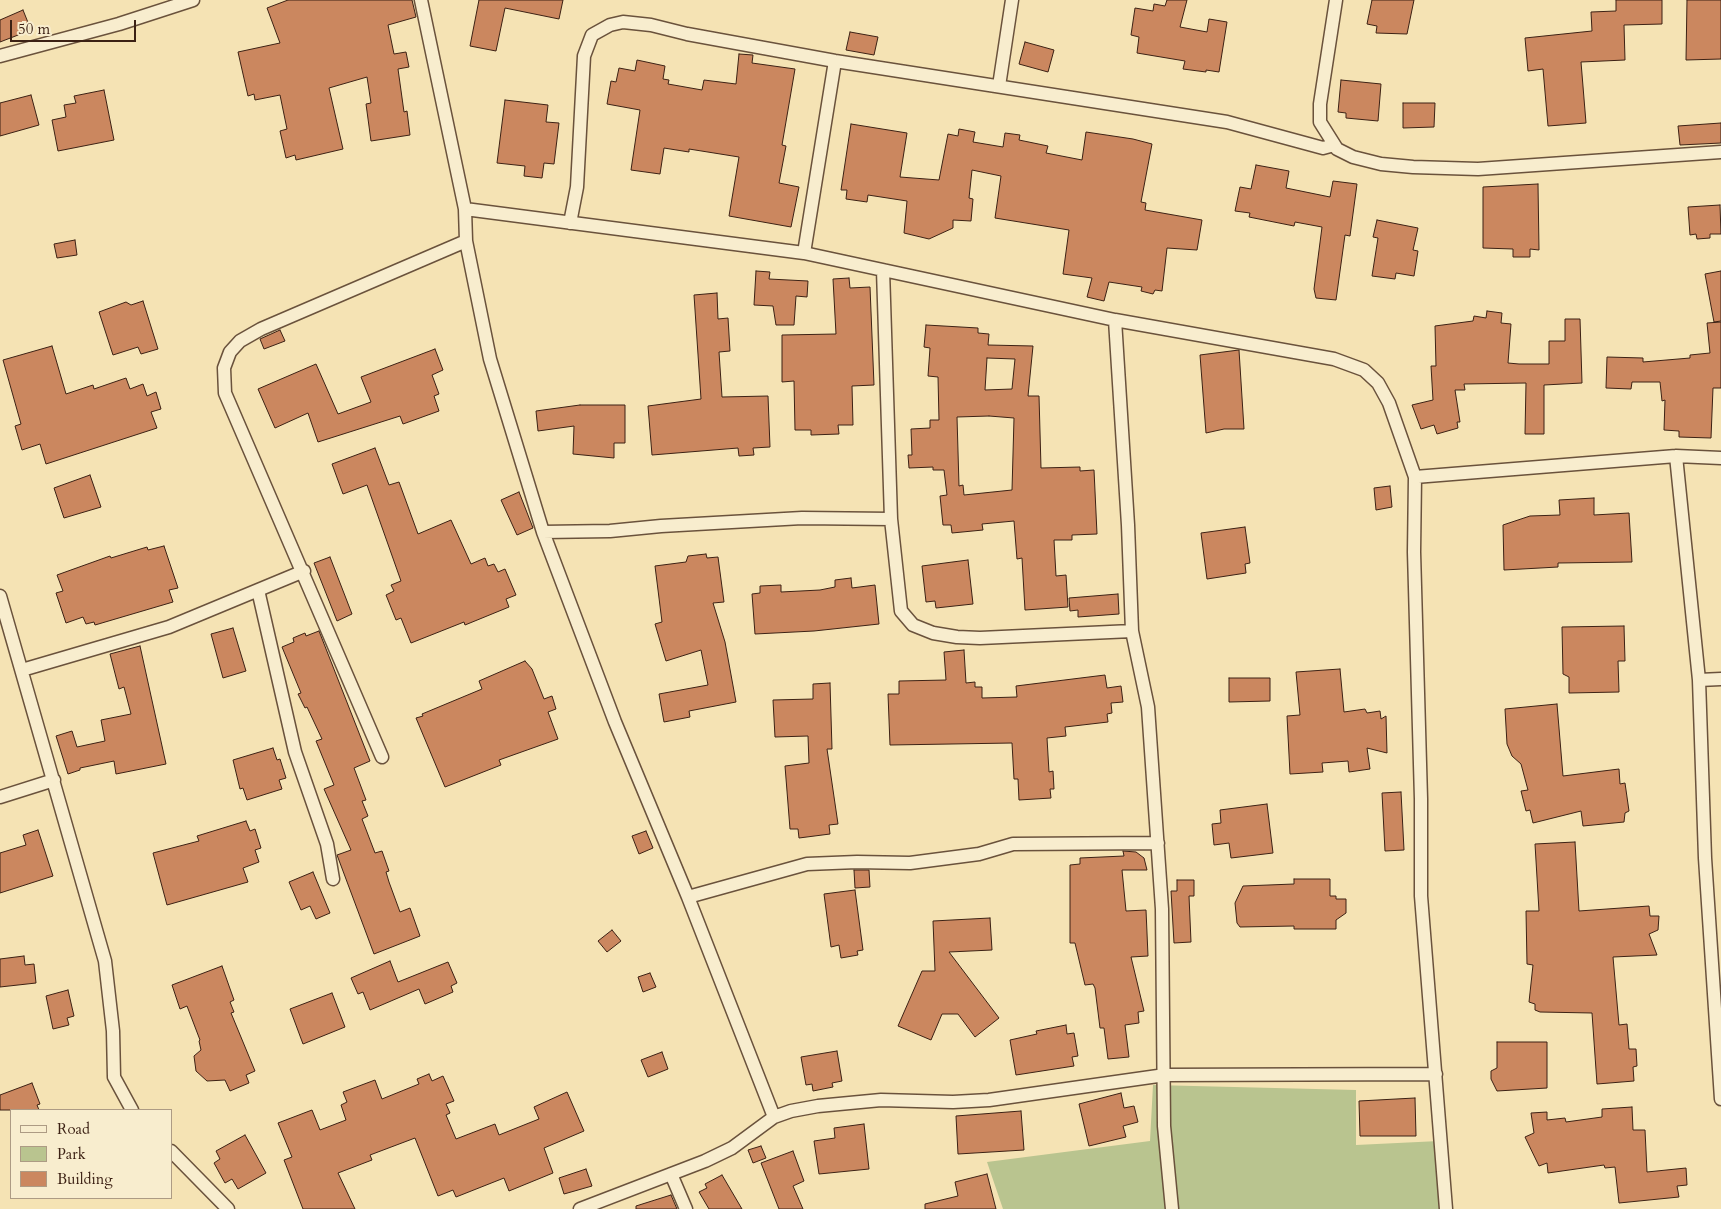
<!DOCTYPE html>
<style>
body{margin:0}
#map{position:relative;width:1721px;height:1209px;overflow:hidden;background:#f5e3b4;font-family:Cardo,serif}
canvas{display:block}
.legend{position:absolute;left:10px;top:1109px;width:162px;height:90px;box-sizing:border-box;background:#f8edce;border:1px solid #ad9b84;margin:0;padding:6px 9px;list-style:none;font-size:15px;color:#3c2114}
.legend li{display:flex;align-items:center;gap:10px;height:25px}
.legend b{width:25px;border:1px solid #ad9b84}
.scale{position:absolute;left:10px;top:20px;width:126px;height:22px;box-sizing:border-box;border:2px solid #3c2114;border-top:0;padding-left:6px;font-size:15px;line-height:18px;white-space:nowrap;color:#3c2114;-webkit-text-stroke:4px #f8edce;paint-order:stroke}
</style>
<div id="map">
<canvas width="1721" height="1209"></canvas>
<ul class="legend">
<li><b style="height:6px;background:#f8edce"></b>Road</li>
<li><b style="height:14px;background:#b9c48f"></b>Park</li>
<li><b style="height:14px;background:#cb875f"></b>Building</li>
</ul>
<div class="scale">50 m</div>
</div>
<script>
const c = document.querySelector('canvas').getContext('2d');
c.lineJoin = 'round';
function fillPath(path, color) {
  c.fillStyle = color;
  c.fill(path, 'evenodd');
}
function poly(rows) {
  const path = new Path2D();
  for (const r of rows) {
    path.moveTo(r[0], r[1]);
    for (let i = 2; i < r.length; i += 2) path.lineTo(r[i], r[i + 1]);
  }
  return path;
}
function strokePath(path, color, width, dash) {
  c.strokeStyle = color;
  c.lineWidth = width;
  c.lineCap = dash ? 'butt' : 'round';
  c.setLineDash(dash || []);
  c.stroke(path);
}
const green = poly([
 [1153,1085,1356,1090,1356,1145,1439,1141,1443,1209,1003,1209,987,1162,1150,1141]
]);
const building = poly([
 [288,0,412,0,416,17,388,25,394,54,406,52,409,67,398,69,404,112,407,111,410,135,371,141,366,104,371,103,367,77,329,88,343,149,296,160,295,155,286,158,280,131,287,129,280,95,255,100,254,94,248,96,238,52,280,43,267,8,288,0],
 [479,0,563,0,559,19,505,8,496,51,470,46,479,0],
 [1167,0,1187,0,1180,27,1207,32,1209,19,1227,22,1219,72,1206,70,1206,72,1183,69,1185,61,1137,53,1139,37,1131,35,1135,8,1153,11,1154,4,1165,6,1167,0],
 [1372,0,1414,0,1407,34,1376,33,1377,26,1367,24,1372,0],
 [1616,0,1662,0,1662,24,1624,25,1625,60,1581,62,1586,123,1548,126,1543,69,1528,71,1525,38,1592,31,1591,12,1616,11,1616,0],
 [1687,0,1721,0,1721,59,1686,60,1687,0],
 [23,10,31,30,0,42,0,20,23,10],
 [850,32,878,37,874,55,846,50,850,32],
 [1025,42,1054,50,1048,72,1019,64,1025,42],
 [739,54,753,55,752,63,795,69,782,145,786,146,779,183,799,187,791,227,729,216,739,157,689,149,689,152,664,148,660,174,631,170,640,110,607,104,611,81,616,82,619,68,635,71,637,60,665,66,663,79,669,80,668,84,702,90,704,80,736,84,739,54],
 [1341,80,1381,84,1378,121,1346,118,1346,113,1338,112,1341,80],
 [104,90,114,140,58,151,52,120,66,117,64,105,76,103,74,96,104,90],
 [31,95,39,125,0,136,0,103,31,95],
 [505,100,548,105,546,122,559,123,554,164,544,163,542,178,524,176,525,166,497,163,505,100],
 [1403,103,1435,103,1434,127,1403,128,1403,103],
 [1721,123,1721,143,1680,145,1678,126,1721,123],
 [851,124,907,133,900,177,939,180,948,134,958,136,959,129,975,132,973,142,1003,147,1005,133,1020,135,1019,140,1048,146,1046,153,1082,160,1086,132,1133,139,1152,144,1141,202,1146,203,1145,210,1202,220,1197,250,1167,248,1162,291,1155,290,1153,294,1141,291,1142,287,1109,282,1104,301,1087,297,1092,278,1063,274,1069,230,995,218,1001,176,972,170,969,198,973,199,971,221,953,220,953,228,929,239,904,233,907,201,868,195,867,202,846,199,847,190,841,190,851,124],
 [1256,165,1289,171,1286,188,1330,197,1333,181,1357,184,1350,236,1345,235,1336,300,1316,298,1314,289,1322,227,1295,222,1294,226,1249,217,1250,213,1235,211,1240,187,1251,189,1256,165],
 [1538,184,1539,250,1530,249,1530,257,1513,257,1513,249,1483,248,1483,187,1538,184],
 [1720,205,1721,234,1710,234,1710,238,1697,239,1696,234,1690,235,1688,207,1720,205],
 [1377,220,1418,228,1413,250,1418,251,1414,276,1396,273,1395,279,1372,276,1378,238,1373,237,1377,220],
 [75,240,77,255,57,258,54,244,75,240],
 [756,271,770,272,769,279,808,281,807,297,796,296,794,325,776,325,773,306,754,305,756,271],
 [1721,271,1721,321,1714,322,1705,274,1721,271],
 [849,278,850,288,870,287,874,385,852,386,853,425,838,425,839,434,811,435,811,430,795,430,794,381,782,382,782,335,836,334,833,279,849,278],
 [717,293,718,319,728,318,730,351,719,352,722,397,768,396,770,447,753,448,754,455,739,456,738,448,652,455,648,406,701,399,694,295,717,293],
 [143,301,158,349,141,354,138,347,113,355,99,312,126,302,131,305,143,301],
 [1487,311,1502,313,1501,323,1511,324,1508,363,1519,364,1549,364,1549,341,1565,341,1565,319,1580,319,1582,383,1544,385,1544,434,1525,434,1526,383,1464,384,1465,390,1455,390,1460,422,1457,422,1458,428,1437,434,1434,425,1421,429,1412,405,1433,400,1431,366,1436,366,1435,326,1473,321,1474,316,1486,318,1487,311],
 [1721,322,1721,388,1713,388,1711,438,1679,437,1679,431,1664,430,1665,400,1662,401,1660,382,1632,382,1631,389,1606,388,1607,357,1643,358,1643,362,1690,358,1690,355,1710,353,1707,323,1721,322],
 [926,325,978,328,978,333,989,334,988,345,1033,346,1028,396,1039,396,1041,468,1080,467,1080,471,1094,470,1097,534,1072,535,1072,540,1054,540,1056,576,1066,575,1068,607,1025,610,1022,558,1017,559,1014,521,982,524,983,530,952,533,951,525,943,525,940,496,947,495,944,470,933,470,933,467,909,468,908,455,912,455,911,429,930,428,930,420,939,420,938,377,928,376,930,348,924,347,926,325],
 [987,358,1015,359,1012,389,985,390,987,358],
 [989,416,1014,418,1012,490,964,495,963,485,959,486,957,417,989,416],
 [280,330,285,341,264,349,260,339,280,330],
 [52,346,66,394,93,385,94,389,126,378,130,389,143,384,147,396,156,392,161,409,151,412,157,428,46,464,40,444,22,450,15,426,21,424,3,360,52,346],
 [435,349,443,370,432,375,439,394,434,396,439,411,403,424,400,416,318,442,308,413,275,428,258,389,316,364,338,414,371,402,361,377,435,349],
 [1239,350,1244,429,1224,429,1206,433,1200,355,1239,350],
 [580,405,625,405,625,443,614,443,614,458,573,454,574,426,538,431,536,411,580,405],
 [375,448,389,485,399,482,418,534,451,520,471,564,485,558,488,566,494,564,498,572,505,569,516,595,506,599,509,607,465,625,464,622,411,643,401,618,396,620,386,595,394,591,391,585,401,581,367,485,343,494,332,464,375,448],
 [90,475,101,507,64,518,54,488,90,475],
 [1390,486,1392,507,1376,510,1374,488,1390,486],
 [519,492,533,528,517,535,501,500,519,492],
 [1594,498,1594,515,1629,513,1632,562,1558,563,1558,567,1504,570,1503,525,1530,516,1560,515,1559,500,1594,498],
 [1245,527,1250,563,1245,564,1246,573,1207,579,1201,533,1245,527],
 [164,546,178,588,169,590,173,602,95,625,94,622,86,624,83,617,66,623,56,593,63,591,57,575,110,556,111,558,147,547,148,550,164,546],
 [706,554,707,558,718,557,724,602,713,603,725,642,736,702,689,711,690,717,664,722,659,694,708,685,701,650,666,661,655,624,662,622,655,566,686,562,688,556,706,554],
 [330,557,352,614,337,621,314,563,330,557],
 [968,560,973,604,936,608,935,601,926,602,922,566,968,560],
 [851,578,852,588,875,585,879,624,814,631,755,634,752,594,760,593,760,586,781,585,781,592,820,590,835,587,835,580,851,578],
 [1118,594,1119,614,1078,617,1078,610,1070,611,1069,598,1118,594],
 [1624,626,1625,661,1618,661,1619,692,1569,693,1569,677,1563,674,1562,627,1624,626],
 [233,628,246,671,223,678,211,634,233,628],
 [319,631,370,761,354,768,366,800,362,801,368,816,362,819,375,853,382,851,389,871,386,872,389,882,400,912,410,908,420,936,374,954,337,855,351,850,324,789,334,785,316,741,322,739,307,707,305,708,298,694,301,693,282,647,294,642,293,638,305,633,306,636,319,631],
 [140,646,166,764,116,774,114,761,80,768,80,770,68,774,56,736,72,731,77,747,105,741,101,720,131,714,124,687,119,689,110,654,140,646],
 [964,650,966,683,975,682,975,687,982,687,982,698,1017,697,1016,686,1105,675,1107,688,1121,686,1123,702,1111,703,1112,713,1107,714,1108,722,1065,727,1066,736,1047,738,1049,772,1053,771,1054,789,1050,789,1051,798,1019,800,1018,779,1014,779,1012,743,890,745,888,694,899,694,899,681,946,680,944,652,964,650],
 [525,661,532,669,544,699,552,696,556,709,548,712,558,739,499,760,501,765,445,787,416,718,423,716,422,714,482,689,479,681,525,661],
 [1340,669,1344,712,1365,709,1367,713,1380,711,1381,719,1386,716,1387,753,1367,748,1370,769,1349,772,1348,761,1322,763,1323,772,1290,774,1287,716,1300,715,1296,672,1340,669],
 [1229,678,1270,678,1270,701,1229,702,1229,678],
 [830,683,832,749,827,749,838,824,829,825,830,834,799,838,798,829,790,829,785,766,809,763,808,736,775,737,773,700,813,699,813,684,830,683],
 [1557,704,1563,776,1619,769,1620,784,1625,783,1629,811,1625,813,1624,822,1583,826,1581,811,1533,823,1530,810,1526,811,1521,791,1528,790,1521,764,1512,756,1507,744,1505,709,1557,704],
 [273,748,277,760,280,759,286,778,279,780,282,789,247,800,243,788,240,789,233,760,273,748],
 [1401,792,1404,850,1385,851,1382,793,1401,792],
 [1267,804,1273,853,1231,858,1229,843,1214,845,1212,824,1221,823,1220,810,1267,804],
 [246,821,250,831,255,829,261,848,255,850,259,862,243,868,248,882,167,905,153,853,199,841,197,836,246,821],
 [38,830,53,876,0,893,0,853,26,845,23,835,38,830],
 [646,831,653,848,639,854,632,836,646,831],
 [1575,842,1579,911,1649,906,1650,916,1659,916,1658,930,1649,934,1657,955,1613,957,1619,1025,1627,1024,1629,1049,1636,1049,1637,1066,1633,1067,1634,1081,1597,1084,1592,1013,1540,1012,1535,1010,1535,1004,1529,1002,1533,965,1527,964,1526,911,1539,911,1535,844,1575,842],
 [1123,851,1136,852,1144,858,1147,870,1122,870,1126,911,1146,910,1148,956,1131,957,1144,1011,1138,1012,1139,1023,1125,1025,1129,1057,1108,1059,1104,1028,1100,1028,1095,988,1093,984,1085,985,1075,943,1070,943,1070,865,1080,864,1080,858,1124,856,1123,851],
 [854,870,869,870,870,887,855,888,854,870],
 [313,872,330,913,316,919,310,906,301,910,289,882,313,872],
 [1294,879,1330,879,1330,896,1336,896,1336,899,1346,899,1346,913,1336,920,1336,929,1294,929,1294,926,1240,927,1237,923,1235,903,1243,886,1294,884,1294,879],
 [1177,880,1194,880,1194,896,1189,896,1191,942,1174,943,1171,891,1177,891,1177,880],
 [855,890,863,950,857,951,858,955,841,958,839,945,831,947,824,894,855,890],
 [990,918,992,950,949,952,999,1018,975,1037,958,1014,942,1014,931,1040,898,1026,922,971,935,971,933,921,990,918],
 [612,930,621,941,607,952,598,941,612,930],
 [24,956,25,965,34,964,36,983,0,987,0,959,24,956],
 [390,961,398,982,448,962,457,983,451,986,453,992,425,1004,419,989,370,1010,363,992,358,994,351,978,390,961],
 [222,966,234,1000,230,1002,234,1012,231,1013,255,1071,246,1075,249,1083,230,1091,225,1080,207,1081,196,1071,194,1056,201,1050,199,1041,200,1040,187,1006,180,1009,172,985,222,966],
 [650,973,656,987,643,992,638,977,650,973],
 [68,990,74,1016,67,1018,69,1025,53,1029,46,996,68,990],
 [332,993,345,1027,303,1044,290,1009,332,993],
 [1066,1025,1067,1034,1074,1033,1078,1056,1072,1057,1074,1066,1016,1075,1010,1040,1037,1034,1036,1031,1066,1025],
 [1497,1042,1547,1042,1547,1088,1497,1091,1491,1079,1491,1071,1497,1068,1497,1042],
 [837,1051,842,1081,832,1083,833,1087,813,1091,812,1084,806,1085,801,1057,837,1051],
 [662,1052,668,1069,648,1077,641,1060,662,1052],
 [429,1074,432,1081,443,1076,454,1101,446,1104,450,1113,446,1115,456,1139,495,1124,499,1135,539,1119,534,1107,567,1092,584,1131,544,1148,553,1173,509,1191,504,1178,456,1197,453,1190,438,1196,415,1138,370,1155,372,1160,338,1173,355,1209,303,1209,284,1160,292,1157,278,1123,312,1110,320,1130,346,1120,341,1105,347,1102,343,1092,375,1080,382,1099,419,1084,417,1079,429,1074],
 [32,1083,40,1104,37,1105,39,1110,0,1110,0,1095,32,1083],
 [1121,1093,1124,1108,1134,1106,1138,1122,1123,1126,1126,1137,1089,1146,1079,1104,1121,1093],
 [1415,1098,1416,1136,1360,1136,1359,1101,1415,1098],
 [1632,1107,1633,1130,1645,1130,1647,1172,1686,1168,1687,1185,1677,1186,1679,1197,1619,1203,1615,1167,1605,1168,1604,1165,1548,1173,1547,1163,1539,1166,1525,1137,1534,1133,1531,1113,1547,1112,1547,1120,1565,1118,1566,1122,1602,1117,1602,1109,1632,1107],
 [1021,1111,1024,1150,958,1154,956,1116,1021,1111],
 [864,1124,869,1169,819,1174,814,1141,835,1138,834,1128,864,1124],
 [245,1135,266,1173,238,1189,232,1179,225,1183,214,1163,220,1159,216,1151,245,1135],
 [761,1146,766,1158,753,1163,748,1150,761,1146],
 [793,1151,804,1181,793,1186,803,1209,779,1209,761,1163,793,1151],
 [586,1169,592,1186,564,1194,559,1178,586,1169],
 [987,1174,996,1209,925,1209,925,1204,958,1196,955,1182,987,1174],
 [722,1175,742,1209,709,1209,699,1192,707,1188,705,1184,722,1175],
 [671,1195,677,1209,636,1209,636,1206,671,1195]
]);
const minor = poly([
 [421,0,465,209,466,241,490,359,543,532,615,722,688,897,774,1117],
 [1336,0,1320,104,1320,122,1337,149,1353,157,1381,164,1413,167,1478,169,1721,152],
 [0,56,119,24,193,0],
 [999,86,1012,0],
 [465,209,804,253,1115,320,1334,359,1364,370,1378,383,1389,403,1415,477,1676,456,1721,458],
 [570,223,577,187,584,56,592,35,610,25,623,22,651,25,687,34,835,61,1227,122,1323,148,1334,145],
 [804,253,835,61],
 [883,270,891,519,901,611,913,625,933,633,957,637,980,638,1132,631],
 [1115,320,1128,525,1132,631,1148,707,1162,909,1164,1126,1172,1209],
 [1676,456,1699,680,1705,858,1721,1099],
 [1415,477,1414,552,1421,799,1421,896,1446,1209],
 [543,532,610,531,661,526,802,518,891,519],
 [258,590,295,752,327,844,333,879],
 [0,596,105,961,113,1031,114,1077,132,1110],
 [22,670,169,627,304,571],
 [1699,680,1721,679],
 [382,757,225,393,224,368,230,352,240,341,261,329,466,241],
 [0,797,54,780],
 [688,897,807,864,857,862,910,863,979,854,1013,844,1158,843],
 [171,1151,228,1209],
 [671,1174,686,1209],
 [580,1209,705,1161,732,1148,774,1117,791,1111,818,1106,881,1100,953,1102,989,1100,1165,1075,1436,1074]
]);
fillPath(green, '#b9c48f');
fillPath(building, '#cb875f');
strokePath(building, '#3c2114', 1);
strokePath(minor, '#6a523c', 15);
strokePath(minor, '#f8edce', 12);
</script>
